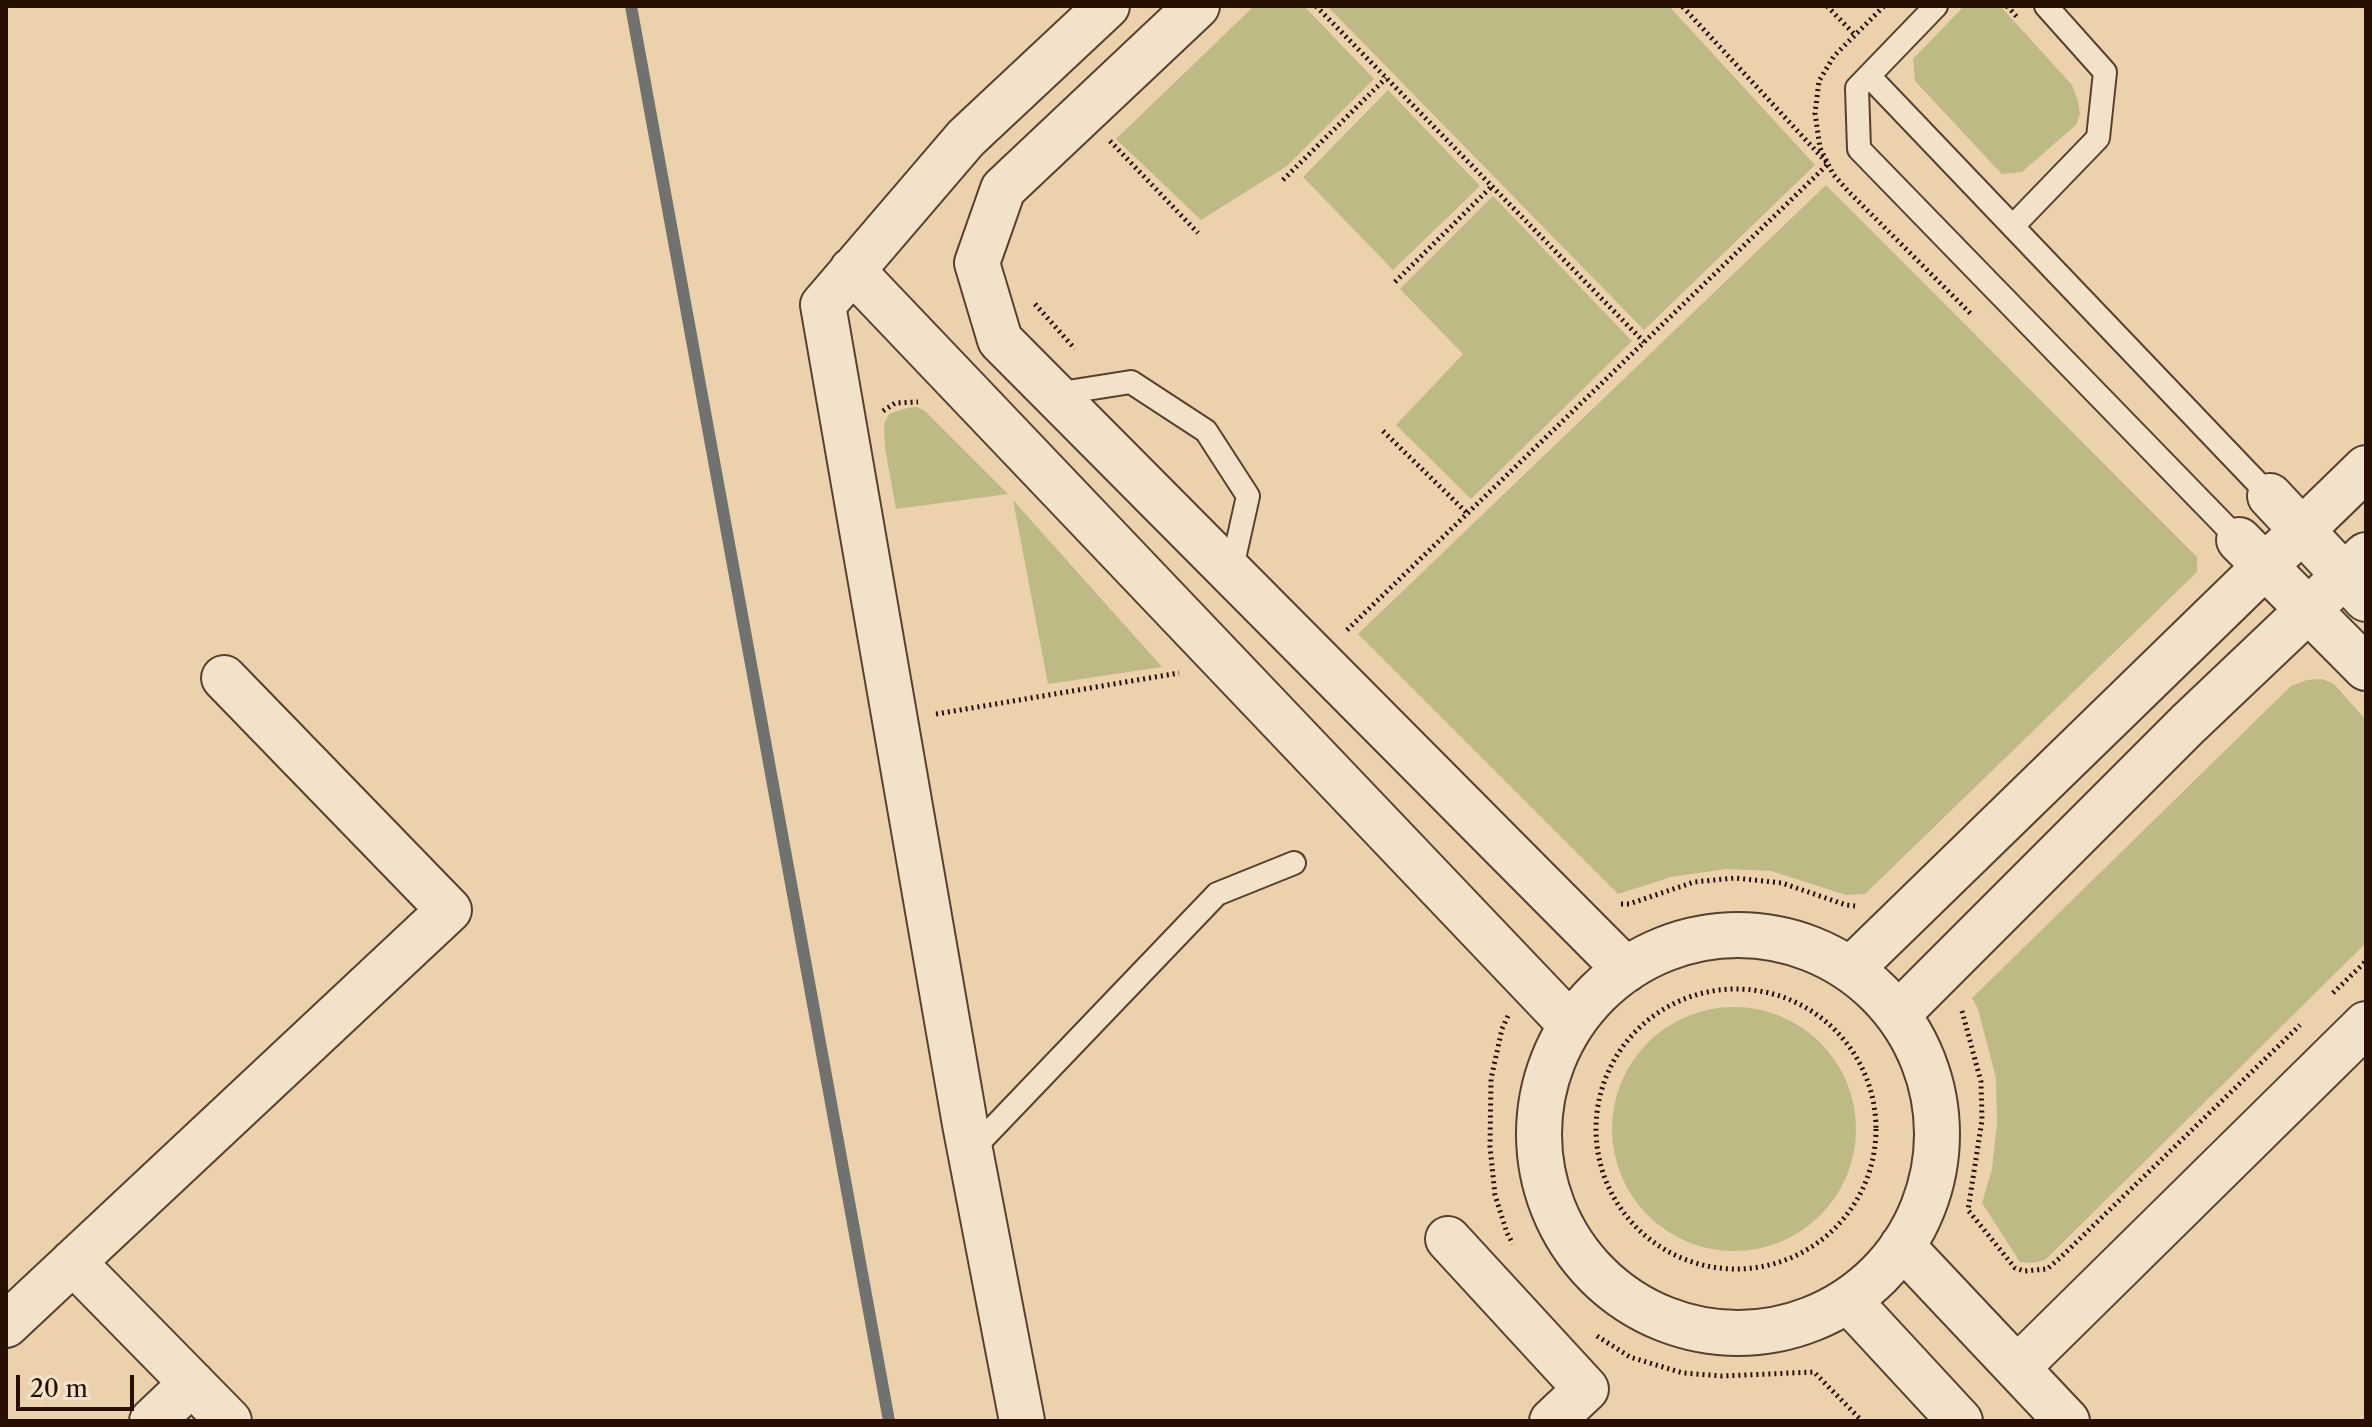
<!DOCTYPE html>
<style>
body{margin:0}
#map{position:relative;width:2372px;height:1427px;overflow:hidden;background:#ebd2ad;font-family:"Libre Caslon Text",serif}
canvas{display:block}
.frame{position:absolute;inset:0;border:8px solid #271003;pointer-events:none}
.scale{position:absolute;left:16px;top:1375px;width:118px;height:36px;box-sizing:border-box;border:4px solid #271003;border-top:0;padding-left:10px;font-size:24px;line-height:28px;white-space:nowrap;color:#271003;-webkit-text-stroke:6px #f2e2ca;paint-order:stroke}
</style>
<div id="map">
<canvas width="2372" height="1427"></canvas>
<div class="frame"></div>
<div class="scale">20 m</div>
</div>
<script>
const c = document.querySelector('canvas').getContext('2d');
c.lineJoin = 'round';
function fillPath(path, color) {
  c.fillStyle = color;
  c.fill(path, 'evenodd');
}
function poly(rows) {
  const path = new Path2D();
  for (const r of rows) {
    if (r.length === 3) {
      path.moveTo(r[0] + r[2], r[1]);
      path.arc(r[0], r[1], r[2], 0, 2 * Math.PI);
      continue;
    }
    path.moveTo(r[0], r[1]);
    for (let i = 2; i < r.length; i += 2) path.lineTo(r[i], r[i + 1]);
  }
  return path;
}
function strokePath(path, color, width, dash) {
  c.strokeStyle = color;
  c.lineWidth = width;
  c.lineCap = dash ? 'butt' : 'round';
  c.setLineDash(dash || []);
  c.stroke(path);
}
const green = poly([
 [1254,6,1304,6,1374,79,1287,166,1201,220,1116,139],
 [1327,6,1669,6,1815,165,1644,330],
 [1964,6,2002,8,2072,85,2078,101,2080,114,2076,125,2022,172,2002,174,1997,169,1915,81,1913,59],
 [1388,90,1480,186,1393,270,1303,177],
 [1826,185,2197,557,2197,572,1865,894,1846,895,1771,871,1726,869,1671,877,1618,894,1358,634],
 [1493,196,1632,341,1471,499,1396,425,1463,354,1400,289],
 [917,407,925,411,1008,494,896,509,885,448,884,424,889,414,907,408],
 [1013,500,1162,667,1048,684],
 [2322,679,2334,684,2366,720,2366,943,2045,1260,2032,1263,2020,1262,1982,1203,1992,1169,1997,1123,1996,1078,1978,1009,1972,998,2291,686,2307,680],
 [1734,1129,122]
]);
const stream = poly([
 [631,6,889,1421]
]);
const path = poly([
 [1316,6,1644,342],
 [1827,6,1855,35],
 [1884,6,1834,56,1819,81,1815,113,1820,148,1833,174,1848,191,1972,315],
 [2007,6,2017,17],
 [1110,141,1198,233],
 [1283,180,1386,78],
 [1395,282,1492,186],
 [1035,304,1075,349],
 [883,411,895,403,918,402],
 [1383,431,1467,513],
 [1347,630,1828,164,1682,6],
 [936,714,1179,673],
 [1621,904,1629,904,1694,882,1735,878,1782,883,1846,905,1855,906],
 [1736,1129,140],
 [2333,993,2366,961],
 [1962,1011,1981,1082,1982,1120,1968,1210,2015,1268,2024,1271,2047,1269,2061,1257,2300,1025],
 [1508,1016,1502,1029,1491,1079,1490,1147,1495,1195,1507,1233,1513,1244],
 [1597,1336,1630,1357,1683,1373,1722,1376,1814,1372,1862,1421]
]);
const service = poly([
 [1936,6,1857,88,1859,149,2239,540],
 [1870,77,2270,496],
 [2014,225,2098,138,2105,72,2046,6],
 [1055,394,1131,382,1206,431,1248,496,1231,572],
 [970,1152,1217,894,1294,863]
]);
const minor = poly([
 [1197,6,1003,189,977,263,1000,340,1626,970],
 [852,270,1571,1025],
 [2270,496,2366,599],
 [2239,540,2366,668],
 [1738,1134,199],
 [1852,968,2366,468],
 [1899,1013,2188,724,2366,555],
 [1448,1239,1586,1389,1552,1421],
 [1902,1246,2067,1421],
 [73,1262,229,1421],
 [1849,1301,1960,1421],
 [6,1325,449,910,224,678],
 [2017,1368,2366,1024],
 [152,1421,192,1383],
 [1022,1421,965,1124,823,305,966,138,1107,6]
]);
fillPath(green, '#bdba86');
strokePath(stream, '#6f726f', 12);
strokePath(service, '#58402e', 26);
strokePath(minor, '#58402e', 48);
strokePath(path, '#271003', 5, [2, 4]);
strokePath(service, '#f2e2ca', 22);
strokePath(minor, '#f2e2ca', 44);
</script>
